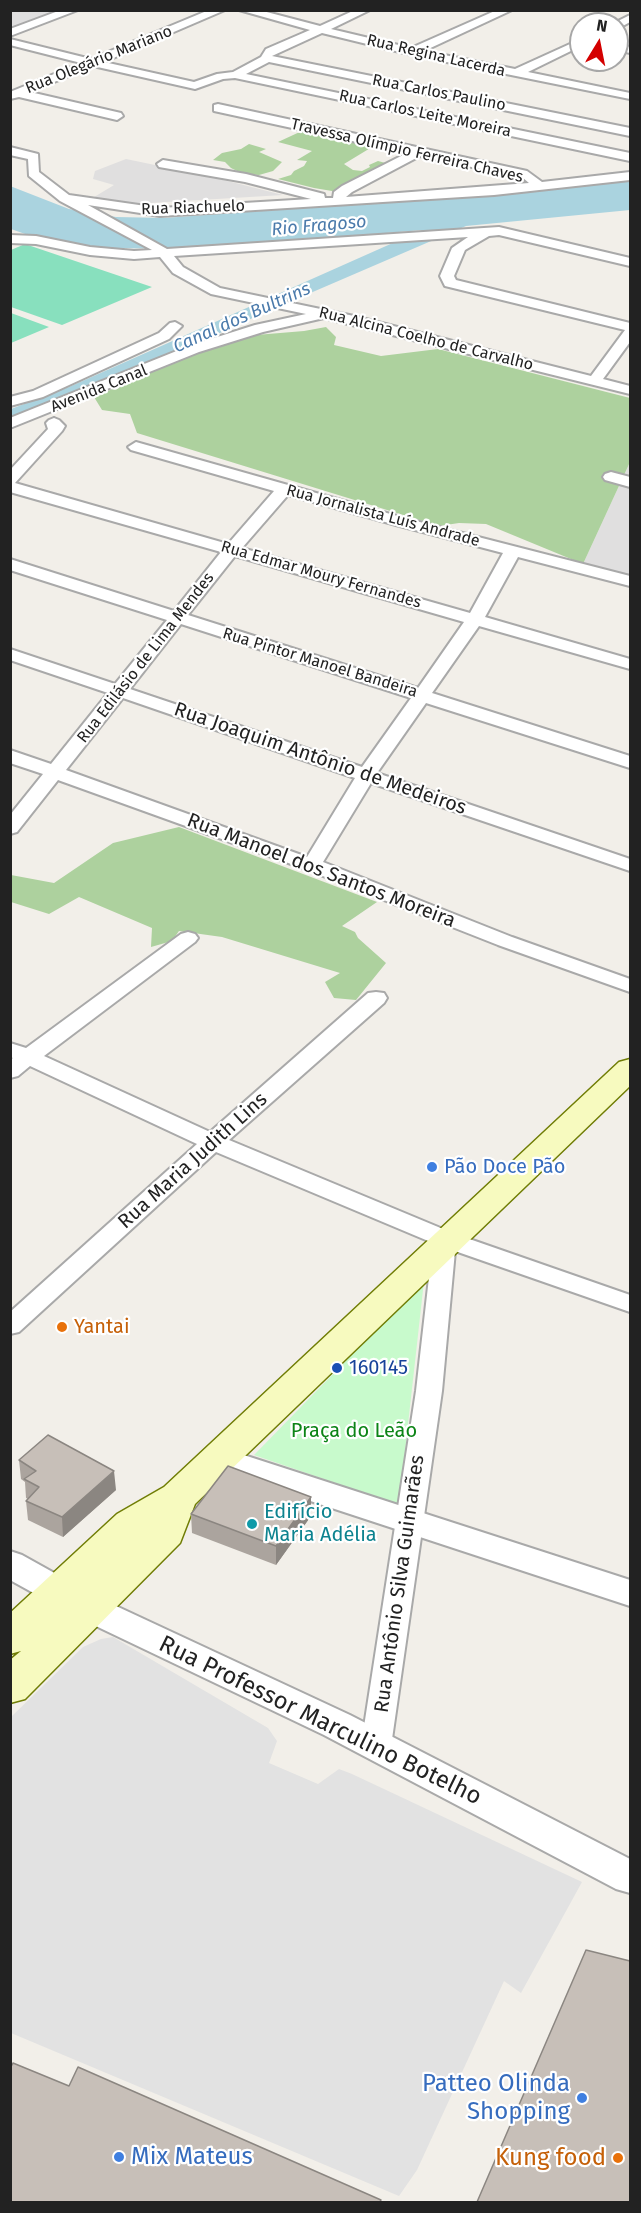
<!DOCTYPE html>
<meta charset="utf-8">
<style>
body{margin:0}
#map{position:relative;width:641px;height:2213px;overflow:hidden;background:#f2efe9;font-family:"Fira Sans",sans-serif}
canvas{display:block}
.frame{position:absolute;inset:0;border:12px solid #222;pointer-events:none}
.north{position:absolute;left:569px;top:12px;width:60px;height:60px;box-sizing:border-box;background:#fff;border:2px solid #a7a7a7;border-radius:50%;rotate:10deg;font-size:16px;font-weight:700;line-height:24px;text-align:center;color:#222}
.north::after{content:'';display:block;margin:auto;width:21px;height:27px;background:#d40000;clip-path:polygon(50% 0,100% 100%,50% 72%,0 100%)}
</style>
<div id="map">
<canvas width="641" height="2213"></canvas>
<div class="frame"></div>
<div class="north">N</div>
</div>
<script>
const c = document.querySelector('canvas').getContext('2d');
c.lineJoin = 'round';
function fillPath(path, color) {
  c.fillStyle = color;
  c.fill(path, 'evenodd');
}
function poly(rows) {
  const path = new Path2D();
  for (const r of rows) {
    path.moveTo(r[0], r[1]);
    for (let i = 2; i < r.length; i += 2) path.lineTo(r[i], r[i + 1]);
  }
  return path;
}
function strokePath(path, color, width, dash) {
  c.strokeStyle = color;
  c.lineWidth = width;
  c.lineCap = dash ? 'butt' : 'round';
  c.setLineDash(dash || []);
  c.stroke(path);
}
function write(font, color, halo, rows, align = 'center') {
  c.font = font + ' "Fira Sans",sans-serif';
  c.lineWidth = 4.5;
  c.setLineDash([]);
  c.textBaseline = 'middle';
  c.strokeStyle = halo;
  c.fillStyle = color;
  for (const [text, x, y, turn = 0] of rows) {
    c.save();
    c.translate(x, y);
    c.rotate((+turn || 0) * Math.PI / 180);
    c.textAlign = isNaN(turn) ? turn : align;
    if (halo) c.strokeText(text, 0, 0);
    c.fillText(text, 0, 0);
    c.restore();
  }
}
const residential = poly([
 [11,11,75,11,11,35],
 [126,159,208,176,283,195,150,203,120,203,91,199,114,185,93,179,95,171],
 [630,462,630,577,583,564]
]);
const forest = poly([
 [304,130,372,147,344,164,353,170,362,171,370,167,369,165,378,161,393,165,338,192,314,188,278,179,291,175,294,171,304,166,307,161,297,160,312,151,278,142],
 [249,144,266,149,259,152,282,162,273,171,259,175,243,174,231,168,225,162,213,160,222,153,241,149],
 [326,327,336,337,334,345,381,356,438,349,630,398,630,462,583,564,486,524,459,523,439,526,137,433,130,414,102,410,94,397,232,337,304,331],
 [179,827,377,902,342,926,355,932,358,938,386,963,356,1000,334,998,325,982,340,973,222,937,179,931,172,941,151,947,152,928,79,897,49,914,11,902,11,875,54,883,113,843]
]);
const park = poly([
 [424,1281,399,1505,254,1455]
]);
const pitch = poly([
 [25,244,152,287,62,325,11,307,11,250],
 [11,313,49,327,11,343]
]);
const parking = poly([
 [113,1637,268,1728,277,1741,269,1763,318,1784,339,1769,352,1774,582,1882,521,1993,504,1981,417,2170,399,2196,11,2033,11,1717,83,1647,101,1639]
]);
const water = poly([
 [630,180,630,210,466,226,257,316,109,384,11,422,11,409,69,387,422,230,197,249,103,248,28,235,11,229,10,186,69,209,116,217,164,218,484,195]
]);
const minor = poly([
 [61,10,78,10,10,36,10,29,61,10],
 [209,10,225,10,104,62,194,82,217,74,233,72,261,57,266,49,310,30,239,10,259,10,320,26,355,10,370,10,331,29,411,48,497,10,512,10,424,51,515,69,581,39,581,46,528,72,630,93,630,99,412,55,322,33,272,56,630,128,630,136,269,62,246,74,630,153,630,161,235,78,223,79,195,89,93,66,30,92,121,113,123,116,117,120,19,97,10,99,10,92,81,63,10,45,10,39,91,59,209,10],
 [630,15,630,22,621,27,617,28,617,24,612,24,630,15],
 [617,44,630,47,630,53,617,50,617,44],
 [218,104,527,171,542,182,630,172,630,180,494,195,160,216,88,205,167,249,499,227,630,258,630,266,499,235,489,236,465,250,454,276,456,280,630,323,630,342,603,379,630,386,630,394,324,318,263,332,199,352,10,428,10,418,189,346,255,325,306,314,211,294,173,273,160,257,134,259,90,255,36,244,10,243,10,235,36,236,90,247,134,251,152,250,60,201,29,176,28,159,10,155,10,147,38,154,39,172,69,195,160,208,311,199,245,182,159,167,157,164,163,160,246,174,324,194,325,198,333,198,334,192,342,186,407,153,214,111,214,105,218,104],
 [420,156,523,178,529,183,346,197,352,192,420,156],
 [468,237,452,248,440,276,445,286,625,330,591,376,354,316,220,288,183,267,174,256,468,237],
 [175,322,182,326,169,339,43,397,10,406,10,397,33,391,159,333,170,323,175,322],
 [54,418,59,420,65,426,62,431,15,483,228,544,274,491,131,450,128,447,136,442,408,519,630,576,630,586,518,557,485,617,630,659,630,669,479,626,432,693,630,756,630,768,426,703,377,773,630,859,630,871,371,783,323,862,512,937,630,979,630,992,498,945,305,869,58,780,17,832,10,834,10,815,43,774,10,763,10,750,51,764,108,693,10,660,10,649,115,684,167,620,10,570,10,559,174,611,221,552,10,492,10,470,48,429,46,423,49,420,54,418],
 [288,495,396,525,503,553,470,613,242,548,288,495],
 [235,556,464,622,418,688,188,615,235,556],
 [181,624,411,698,362,767,130,689,181,624],
 [123,698,355,778,307,857,66,770,123,698],
 [611,472,630,477,630,487,605,480,603,477,605,474,611,472],
 [188,932,195,934,198,938,195,942,44,1056,210,1132,368,993,376,992,384,993,387,998,384,1003,229,1140,455,1234,630,1295,630,1312,455,1251,442,1391,391,1746,386,1754,376,1758,366,1754,361,1746,416,1391,433,1243,216,1152,19,1332,10,1334,10,1312,197,1144,30,1066,18,1076,10,1078,10,1060,13,1058,10,1057,10,1043,26,1048,181,934,188,932]
]);
const tertiary = poly([
 [219,1447,630,1580,630,1606,207,1467,202,1459,207,1451,219,1447],
 [10,1551,22,1555,101,1599,350,1715,630,1859,630,1893,616,1889,324,1735,77,1617,10,1580,10,1551]
]);
const secondary = poly([
 [630,1059,630,1086,195,1504,180,1543,25,1699,10,1703,10,1660,21,1651,10,1654,10,1613,117,1514,164,1487,619,1062,630,1059]
]);
const wall = poly([
 [19,1460,116,1490,63,1537,28,1520,26,1501,28,1499,26,1498,25,1482,21,1479],
 [191,1514,311,1516,276,1565,192,1533]
]);
const shadedWall = poly([
 [114,1471,116,1490,63,1537,62,1517],
 [311,1497,311,1516,276,1565,276,1546]
]);
const building = poly([
 [48,1435,114,1471,62,1517,26,1501,39,1487,24,1479,36,1471,19,1460,48,1435],
 [228,1466,311,1497,276,1546,191,1514,228,1466],
 [586,1950,630,1961,630,2202,477,2202,586,1950],
 [13,2063,69,2086,78,2067,381,2200,380,2202,10,2202,10,2068,13,2063]
]);
const markers = [
 [432,1167,6,"#3f7fe0"],
 [62,1327,6,"#e8710a"],
 [337,1368,6,"#1a4fb4"],
 [252,1524,6,"#0f9aa8"],
 [582,2098,6,"#3f7fe0"],
 [119,2157,6,"#3f7fe0"],
 [618,2158,6,"#e8710a"]
];
const farStreetnames = [
 ["Rua Regina Lacerda",436,56,13],
 ["Rua Olegário Mariano",99,60,-22],
 ["Rua Carlos Paulino",439,93,11],
 ["Rua Carlos Leite Moreira",425,114,12],
 ["Travessa Olímpio Ferreira Chaves",407,151,13],
 ["Rua Riachuelo",193,208,-2],
 ["Rua Alcina Coelho de Carvalho",426,339,14],
 ["Avenida Canal",99,389,-22],
 ["Rua Jornalista Luís Andrade",383,516,15],
 ["Rua Edmar Moury Fernandes",321,575,16],
 ["Rua Edilásio de Lima Mendes",146,658,-52],
 ["Rua Pintor Manoel Bandeira",320,663,17]
];
const farWaternames = [
 ["Rio Fragoso",319,226,-5],
 ["Canal dos Bultrins",242,318,-24]
];
const streetNames = [
 ["Rua Joaquim Antônio de Medeiros",320,759,19],
 ["Rua Manoel dos Santos Moreira",321,871,21],
 ["Rua Maria Judith Lins",193,1161,-42],
 ["Rua Antônio Silva Guimarães",400,1584,-82]
];
const shopNames = [
 ["Pão Doce Pão",444,1167]
];
const foodNames = [
 ["Yantai",74,1327]
];
const transitNames = [
 ["160145",349,1368]
];
const parkNames = [
 ["Praça do Leão",354,1431]
];
const cultureNames = [
 ["Edifício",264,1512],
 ["Maria Adélia",264,1535]
];
const nearStreetnames = [
 ["Rua Professor Marculino Botelho",320,1721,26]
];
const nearShopnames = [
 ["Patteo Olinda",570,2084],
 ["Shopping",570,2112],
 ["Mix Mateus",131,2157,"left"]
];
const nearFoodnames = [
 ["Kung food",606,2158]
];
fillPath(residential, '#e0dfdf');
fillPath(forest, '#add19e');
fillPath(park, '#c8facc');
fillPath(pitch, '#88e0be');
fillPath(parking, '#e2e2e2');
fillPath(water, '#aad3df');
strokePath(minor, '#a9a9a9', 4);
strokePath(tertiary, '#a9a9a9', 4);
strokePath(secondary, '#707d05', 3);
fillPath(minor, '#fff');
fillPath(tertiary, '#fff');
fillPath(secondary, '#f7fabf');
fillPath(wall, '#aba49e');
fillPath(shadedWall, '#8b8681');
fillPath(building, '#c7bfb8');
strokePath(building, '#8b8681', 1.5);
for (const [x, y, r, color] of markers) {
  const dot = new Path2D();
  dot.arc(x, y, r, 0, 2 * Math.PI);
  c.fillStyle = color;
  c.fill(dot);
  strokePath(dot, '#fff', 2);
}
write('16px', '#222', '#fff', farStreetnames);
write('italic 18px', '#4a7aab', '#fff', farWaternames);
write('20px', '#222', '#fff', streetNames);
write('20px', '#366cbe', '#fff', shopNames, 'left');
write('20px', '#c56008', '#fff', foodNames, 'left');
write('20px', '#164399', '#fff', transitNames, 'left');
write('20px', '#0c8416', '#fff', parkNames);
write('20px', '#0d838f', '#fff', cultureNames, 'left');
write('24px', '#222', '#fff', nearStreetnames);
write('24px', '#366cbe', '#fff', nearShopnames, 'right');
write('24px', '#c56008', '#fff', nearFoodnames, 'right');
</script>
